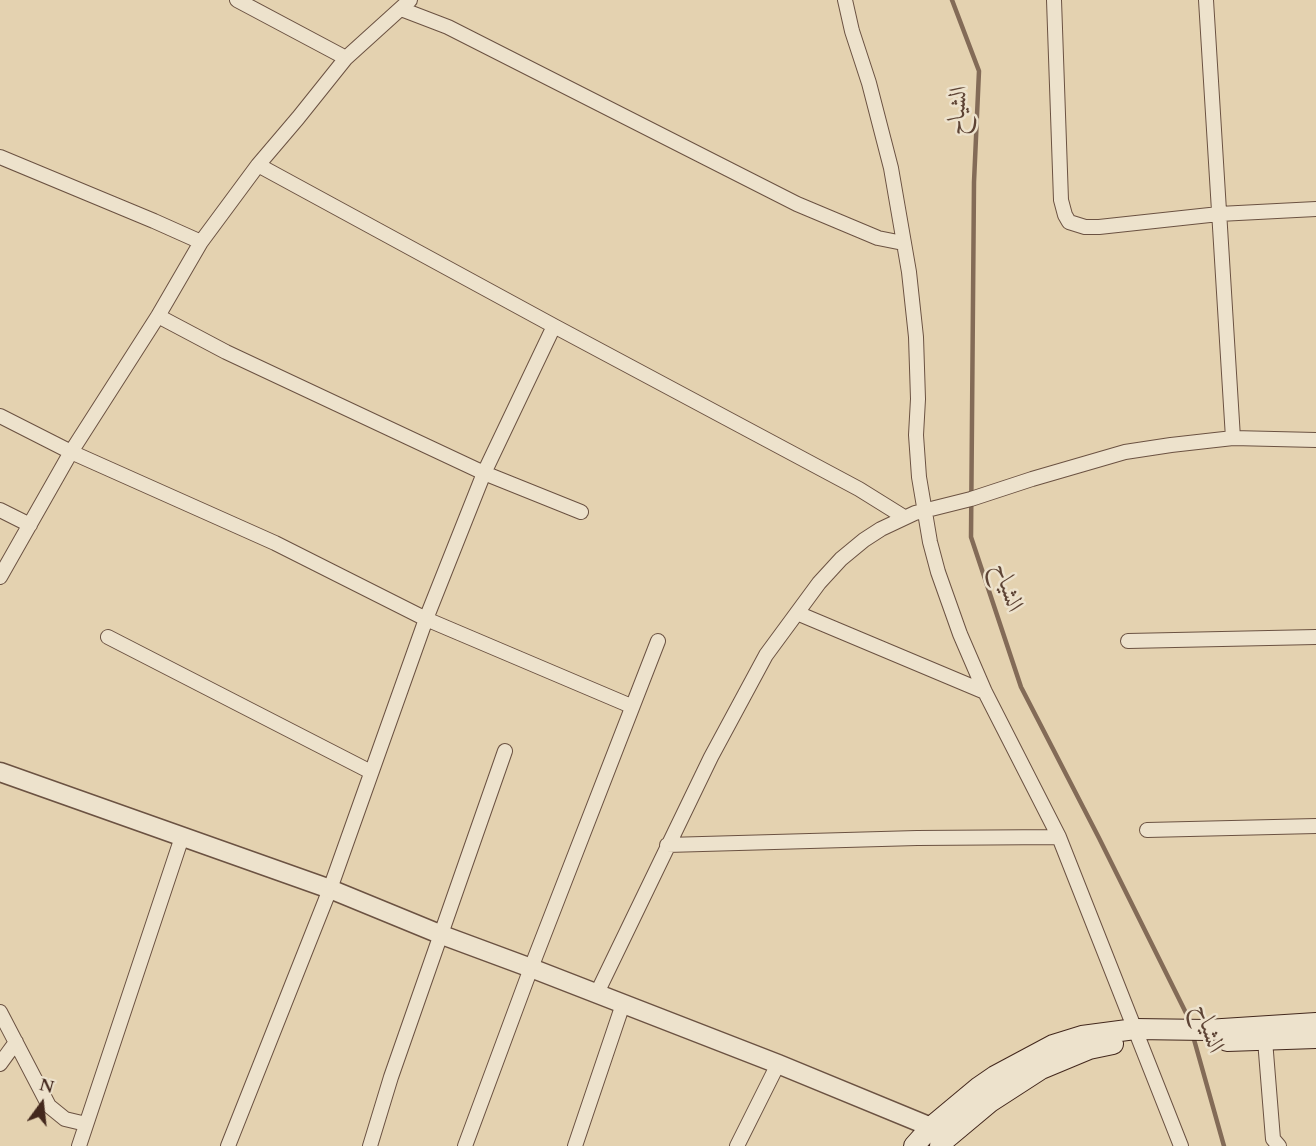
<!DOCTYPE html>
<meta charset="utf-8">
<style>
body{margin:0}
#map{position:relative;width:1316px;height:1146px;overflow:hidden;background:#e4d2b0;font-family:Cardo,serif}
canvas{display:block}
.north{position:absolute;left:12px;top:1074px;width:60px;height:60px;-webkit-text-stroke:4px #ede2cc;paint-order:stroke;rotate:15deg;font-size:16px;font-weight:700;line-height:24px;text-align:center;color:#43281d}
.north::after{content:'';display:block;margin:auto;width:21px;height:27px;background:#43281d;clip-path:polygon(50% 0,100% 100%,50% 72%,0 100%)}
</style>
<div id="map">
<canvas width="1316" height="1146"></canvas>
<div class="north">N</div>
</div>
<script>
const c = document.querySelector('canvas').getContext('2d');
c.lineJoin = 'round';
function poly(rows) {
  const path = new Path2D();
  for (const r of rows) {
    path.moveTo(r[0], r[1]);
    for (let i = 2; i < r.length; i += 2) path.lineTo(r[i], r[i + 1]);
  }
  return path;
}
function strokePath(path, color, width, dash) {
  c.strokeStyle = color;
  c.lineWidth = width;
  c.lineCap = dash ? 'butt' : 'round';
  c.setLineDash(dash || []);
  c.stroke(path);
}
function write(font, color, halo, rows, align = 'center') {
  c.font = font + ' Cardo,Amiri,serif';
  c.lineWidth = 5;
  c.setLineDash([]);
  c.textBaseline = 'middle';
  c.strokeStyle = halo;
  c.fillStyle = color;
  for (const [text, x, y, turn = 0] of rows) {
    c.save();
    c.translate(x, y);
    c.rotate((+turn || 0) * Math.PI / 180);
    c.textAlign = isNaN(turn) ? turn : align;
    if (halo) c.strokeText(text, 0, 0);
    c.fillText(text, 0, 0);
    c.restore();
  }
}
const stream = poly([
 [952,0,979,71,974,182,971,537,1021,687,1099,838,1187,1015,1190,1025],
 [1193,1036,1224,1146]
]);
const minor = poly([
 [237,0,346,58],
 [845,0,852,31,869,83,891,168,909,272,916,337,918,399,916,435,919,477,930,542,938,572,960,634,985,692,1059,837,1181,1146],
 [1054,0,1061,200,1065,215,1069,222,1085,227,1099,227,1219,214,1316,209],
 [1206,0,1233,438],
 [401,9,448,27,797,204,878,238,903,243],
 [0,157,154,221,201,242],
 [258,165,554,326,859,489,904,517],
 [158,316,226,352,484,473,581,512],
 [0,416,71,452,275,543,426,619,631,706],
 [0,510,30,525],
 [0,577,71,452,158,316,201,242,258,165,298,118,346,58,410,0],
 [797,613,985,692],
 [108,637,371,772],
 [1128,641,1316,637],
 [1147,830,1316,826],
 [667,845,917,838,1059,837],
 [597,993,711,757,766,655,819,583,841,559,864,540,881,529,915,513,971,499,1032,479,1125,452,1171,445,1233,438,1316,440],
 [0,1012,49,1106,65,1119,86,1124],
 [1265,1040,1273,1139,1279,1146],
 [0,1064,16,1042],
 [79,1146,182,837],
 [228,1146,330,889,426,619,484,473,554,326],
 [370,1146,391,1077,505,751],
 [465,1146,531,968,658,641],
 [575,1146,623,1004],
 [737,1146,778,1064]
]);
const tertiary = poly([
 [0,772,330,889,442,935,531,968,778,1064,931,1127,943,1135]
]);
const secondary = poly([
 [1227,1041,1316,1038],
 [914,1146,931,1127,979,1087,995,1076,1053,1045,1082,1036,1135,1029,1207,1030,1316,1023],
 [940,1146,947,1138,990,1102,1041,1069,1089,1049,1113,1044]
]);
const waterNames = [
 ["الشياح",959,110,-87],
 ["الشياح",1007,588,72],
 ["الشياح",1208,1029,72]
];
strokePath(stream, '#836b57', 4.5);
strokePath(minor, '#6b5242', 16);
strokePath(tertiary, '#6b5242', 21);
strokePath(secondary, '#43281d', 22);
strokePath(minor, '#ede2cc', 14);
strokePath(tertiary, '#ede2cc', 18);
strokePath(secondary, '#ede2cc', 20);
write('italic 24px', '#5e4435', '#ede2cc', waterNames);
</script>
